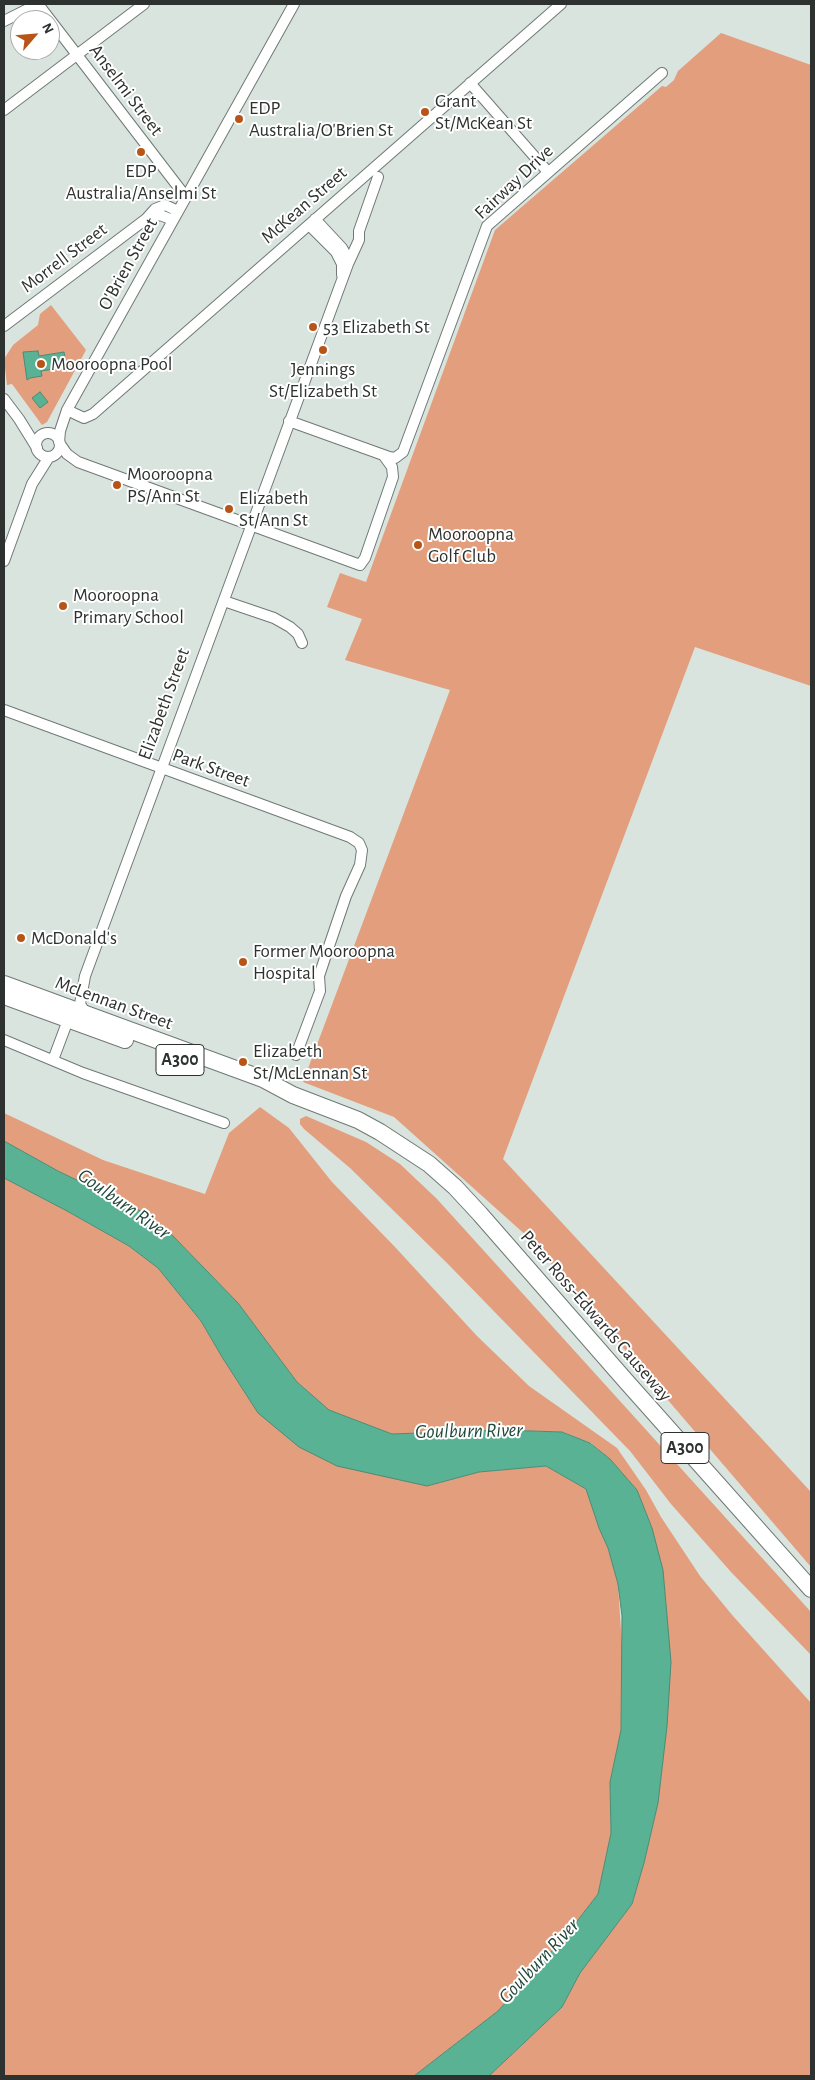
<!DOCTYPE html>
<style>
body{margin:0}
#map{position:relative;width:815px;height:2080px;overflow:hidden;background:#d9e4df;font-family:"Alegreya Sans",sans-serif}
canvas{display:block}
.frame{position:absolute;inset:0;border:5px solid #2d312f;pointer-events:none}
.north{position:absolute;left:10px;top:10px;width:50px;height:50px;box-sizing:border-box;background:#fff;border:1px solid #abadac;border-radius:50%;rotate:63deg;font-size:14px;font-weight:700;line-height:20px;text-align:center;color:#2d312f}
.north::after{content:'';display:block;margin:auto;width:18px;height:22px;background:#b75519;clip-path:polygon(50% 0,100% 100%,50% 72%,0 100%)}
</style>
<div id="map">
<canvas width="815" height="2080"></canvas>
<div class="frame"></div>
<div class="north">N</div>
</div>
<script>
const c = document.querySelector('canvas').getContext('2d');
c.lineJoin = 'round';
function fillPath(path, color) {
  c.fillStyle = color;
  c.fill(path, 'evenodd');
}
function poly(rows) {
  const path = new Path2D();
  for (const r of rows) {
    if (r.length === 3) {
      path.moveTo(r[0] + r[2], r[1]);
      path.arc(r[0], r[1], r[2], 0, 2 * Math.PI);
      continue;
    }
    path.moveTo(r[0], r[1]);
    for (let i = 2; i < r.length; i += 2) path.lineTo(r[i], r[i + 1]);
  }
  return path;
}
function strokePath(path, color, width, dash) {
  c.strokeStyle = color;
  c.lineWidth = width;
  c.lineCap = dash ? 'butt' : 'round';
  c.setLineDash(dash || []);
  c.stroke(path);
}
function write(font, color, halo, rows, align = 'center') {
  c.font = font + ' "Alegreya Sans",sans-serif';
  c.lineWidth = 4;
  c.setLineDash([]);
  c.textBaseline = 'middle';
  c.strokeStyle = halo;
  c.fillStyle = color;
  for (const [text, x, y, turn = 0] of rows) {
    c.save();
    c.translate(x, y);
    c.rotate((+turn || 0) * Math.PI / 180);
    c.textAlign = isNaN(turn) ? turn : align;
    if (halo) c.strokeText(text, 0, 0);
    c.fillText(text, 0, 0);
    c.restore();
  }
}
const green = poly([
 [721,33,811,65,811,686,695,647,503,1159,811,1492,811,1567,529,1238,394,1117,303,1082,450,690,345,660,362,619,327,607,340,573,366,582,495,230,662,86,666,87,674,80,678,71],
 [51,305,86,350,47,422,42,425,12,384,7,385,4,359,13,345,38,325,40,314],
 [260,1107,289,1128,332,1182,395,1247,477,1336,529,1386,617,1448,646,1490,661,1517,700,1576,733,1616,811,1703,811,2076,489,2076,562,2007,580,1973,632,1904,644,1863,658,1803,652,1528,637,1490,610,1459,591,1443,563,1432,501,1430,392,1434,329,1410,297,1382,238,1303,173,1236,149,1215,58,1171,4,1141,4,1113,103,1160,205,1194,229,1133],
 [306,1116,366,1142,400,1164,437,1199,811,1612,811,1655,731,1572,671,1504,630,1451,447,1263,350,1168,304,1129,300,1124,300,1119],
 [4,1178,67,1211,129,1246,158,1268,201,1321,222,1357,258,1413,410,1481,427,1486,479,1472,546,1466,586,1489,599,1528,608,1548,618,1584,622,1646,621,1730,610,1781,611,1833,598,1894,568,1933,498,2011,414,2076,4,2076]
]);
const water = poly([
 [38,351,39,356,64,352,67,367,41,371,42,376,30,378,27,380,23,352,38,351],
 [40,392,48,402,40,408,32,398,40,392],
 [4,1141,58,1171,149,1215,173,1236,238,1303,297,1382,329,1410,392,1434,501,1430,562,1432,590,1443,610,1459,637,1490,652,1528,663,1570,671,1662,667,1726,658,1803,644,1863,632,1904,580,1973,562,2007,489,2076,414,2076,498,2011,568,1933,598,1894,611,1833,610,1782,621,1730,622,1616,618,1584,608,1548,599,1528,586,1489,546,1466,479,1472,427,1486,337,1466,299,1447,258,1413,222,1357,201,1321,158,1268,129,1246,67,1211,4,1178,4,1141]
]);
const minor = poly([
 [4,21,38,4,186,197],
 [470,83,548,172],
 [4,110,144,4],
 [146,219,160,215,173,220],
 [309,225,336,252,342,264,342,275],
 [348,264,359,240,359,231,378,177],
 [4,326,146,219,155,209,165,205,178,211],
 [4,399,19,419,37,448],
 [67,410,84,418,93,414,561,4],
 [289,421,389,457,395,458,403,452,487,226,662,73],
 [48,445,12],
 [59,442,60,431,67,410,294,4],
 [60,444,67,454,78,462,360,565,365,558,393,477,392,467,384,456],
 [4,561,32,484,49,457],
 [224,601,274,618,290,627,298,634,302,643],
 [4,710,350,837,359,843,362,850,360,865,346,896,326,955,319,976,320,991,296,1055],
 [86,1014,80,1004,85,976,348,264,347,257,342,248,315,219],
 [4,1040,83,1073,224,1123],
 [53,1060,68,1020]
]);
const trunk = poly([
 [4,984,263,1079,293,1095,358,1120,380,1132,429,1164,455,1187,480,1214,625,1380,811,1589],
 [4,996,125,1040]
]);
const markers = [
 [425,112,5,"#b75519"],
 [239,119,5,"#b75519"],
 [141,152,5,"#b75519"],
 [313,327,5,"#b75519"],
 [323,350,5,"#b75519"],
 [41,364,5,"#b75519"],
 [117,485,5,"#b75519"],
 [229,509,5,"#b75519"],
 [418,545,5,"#b75519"],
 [63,606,5,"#b75519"],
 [21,938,5,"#b75519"],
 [243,962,5,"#b75519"],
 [243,1062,5,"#b75519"]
];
const shields = [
 [180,1060,48],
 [685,1448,48]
];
const shieldNames = [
 ["A300",180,1060],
 ["A300",685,1448]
];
const streetNames = [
 ["Anselmi Street",126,90,53],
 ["Fairway Drive",514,182,-43],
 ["McKean Street",304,205,-41],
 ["Morrell Street",64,258,-37],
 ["O'Brien Street",128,264,-61],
 ["Elizabeth Street",164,704,-70],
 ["Park Street",211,768,20],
 ["McLennan Street",114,1003,20],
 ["Peter Ross-Edwards Causeway",596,1316,49]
];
const poiNames = [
 ["Grant",435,101],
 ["St/McKean St",435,123],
 ["EDP",249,108],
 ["Australia/O'Brien St",249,130],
 ["EDP",141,171,"center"],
 ["Australia/Anselmi St",141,193,"center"],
 ["53 Elizabeth St",323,327],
 ["Mooroopna Pool",51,364],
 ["Jennings",323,369,"center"],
 ["St/Elizabeth St",323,391,"center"],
 ["Mooroopna",127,474],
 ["PS/Ann St",127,496],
 ["Elizabeth",239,498],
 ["St/Ann St",239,520],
 ["Mooroopna",428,534],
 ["Golf Club",428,556],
 ["Mooroopna",73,595],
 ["Primary School",73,617],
 ["McDonald's",31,938],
 ["Former Mooroopna",253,951],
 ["Hospital",253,973],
 ["Elizabeth",253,1051],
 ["St/McLennan St",253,1073]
];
const waterNames = [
 ["Goulburn River",124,1204,35],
 ["Goulburn River",469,1431,-1],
 ["Goulburn River",539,1961,-47]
];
fillPath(green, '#e29e7d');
fillPath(water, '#59b293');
strokePath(water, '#4c8b75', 1);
strokePath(minor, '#707975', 12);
strokePath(trunk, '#707975', 18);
strokePath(minor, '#fff', 10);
strokePath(trunk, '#fff', 16);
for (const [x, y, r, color] of markers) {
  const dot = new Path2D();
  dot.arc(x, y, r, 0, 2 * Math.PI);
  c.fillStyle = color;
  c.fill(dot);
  strokePath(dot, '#fff', 2);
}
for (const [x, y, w] of shields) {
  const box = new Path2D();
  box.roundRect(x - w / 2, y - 15.5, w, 31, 4);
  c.fillStyle = '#fff';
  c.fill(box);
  strokePath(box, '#2d312f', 1);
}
write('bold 18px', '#2d312f', null, shieldNames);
write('19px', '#2d312f', '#fff', streetNames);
write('19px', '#2d312f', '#fff', poiNames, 'left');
write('italic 20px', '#21483a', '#fff', waterNames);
</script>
